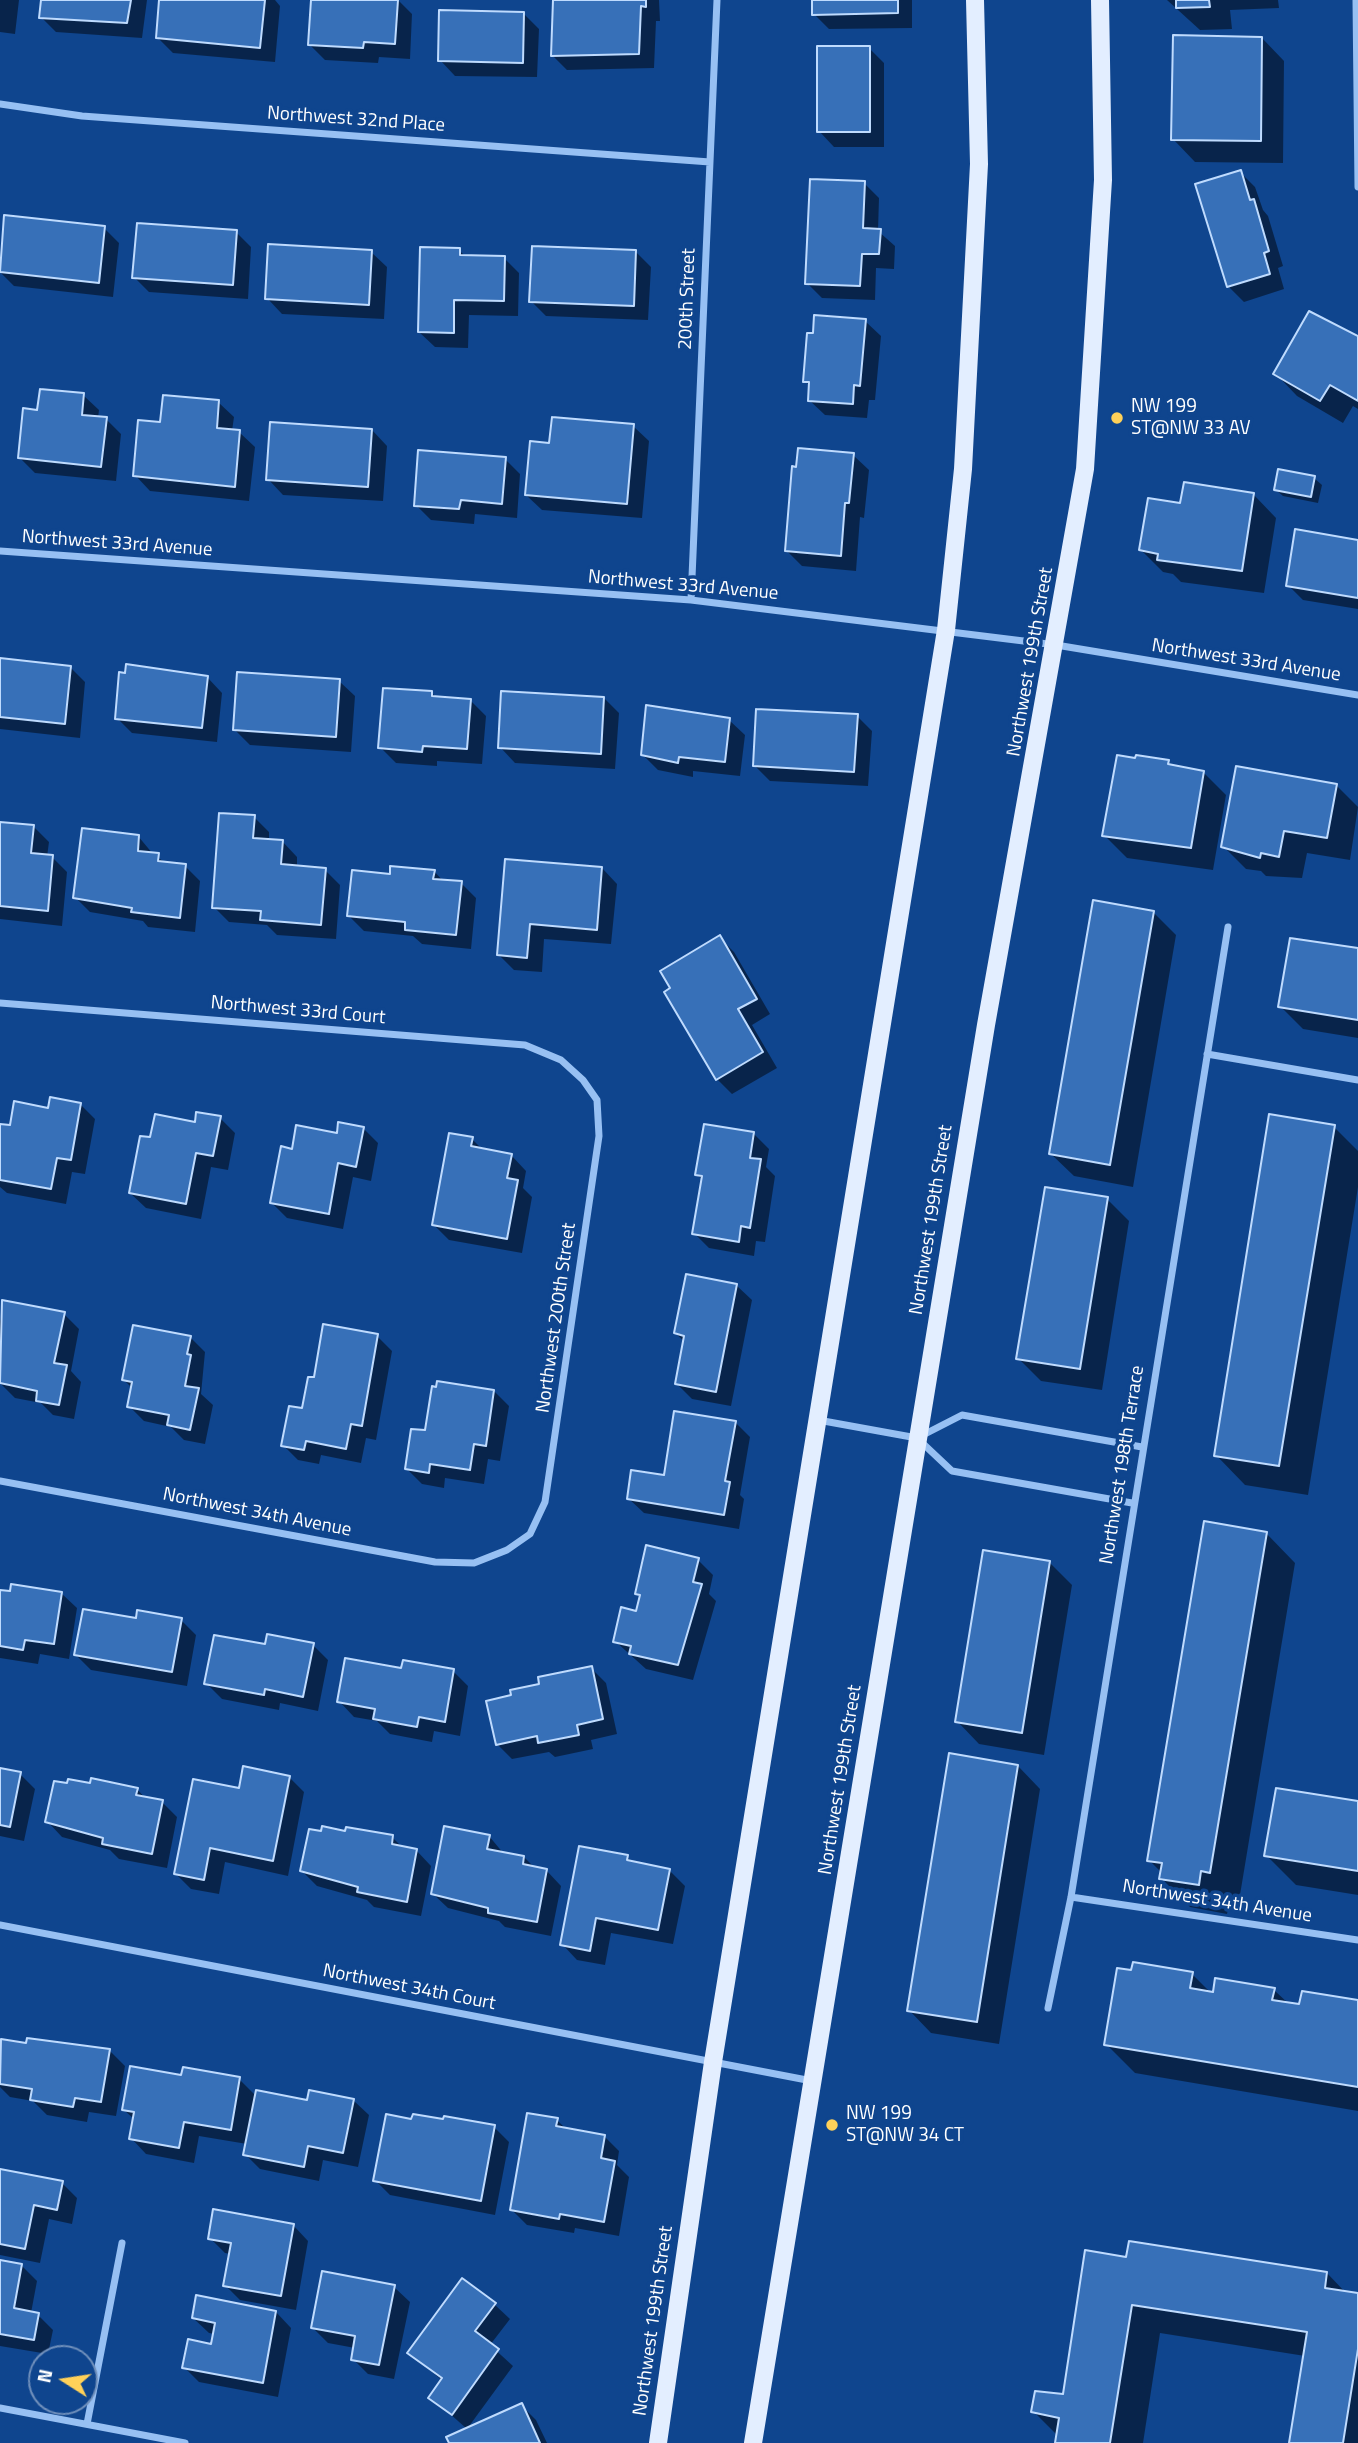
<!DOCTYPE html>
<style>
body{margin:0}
#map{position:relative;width:1358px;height:2443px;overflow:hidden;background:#0f458e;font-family:"Titillium Web",sans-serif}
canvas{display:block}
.north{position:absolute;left:28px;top:2345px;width:70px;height:70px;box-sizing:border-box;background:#0f458e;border:2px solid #6f8fbb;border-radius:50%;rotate:282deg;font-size:19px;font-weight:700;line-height:28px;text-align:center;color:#fff}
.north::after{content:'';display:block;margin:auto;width:24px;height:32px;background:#ffd159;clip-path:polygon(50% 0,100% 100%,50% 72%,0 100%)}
</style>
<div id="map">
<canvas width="1358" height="2443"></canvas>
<div class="north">N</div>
</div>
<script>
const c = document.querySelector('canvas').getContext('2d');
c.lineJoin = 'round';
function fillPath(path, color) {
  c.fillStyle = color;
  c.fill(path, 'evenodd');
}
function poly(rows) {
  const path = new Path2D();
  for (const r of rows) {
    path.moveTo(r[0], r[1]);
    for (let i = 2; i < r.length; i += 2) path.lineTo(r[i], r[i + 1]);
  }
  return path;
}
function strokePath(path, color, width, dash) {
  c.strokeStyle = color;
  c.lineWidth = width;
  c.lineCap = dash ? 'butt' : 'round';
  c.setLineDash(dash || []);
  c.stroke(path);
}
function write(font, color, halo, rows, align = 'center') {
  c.font = font + ' "Titillium Web",sans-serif';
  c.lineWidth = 7;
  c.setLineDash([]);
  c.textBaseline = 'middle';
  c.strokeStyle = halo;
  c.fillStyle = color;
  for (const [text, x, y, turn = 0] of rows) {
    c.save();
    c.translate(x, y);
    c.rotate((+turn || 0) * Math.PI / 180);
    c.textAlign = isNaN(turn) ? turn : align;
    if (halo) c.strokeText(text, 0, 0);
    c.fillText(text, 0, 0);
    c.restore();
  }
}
const shadow = poly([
 [0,0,19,0,15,34,0,32],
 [43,0,147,0,142,38,56,32,41,17],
 [161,0,275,0,280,6,275,62,173,53,158,38],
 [312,0,398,0,412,14,410,59,379,57,378,63,325,60,310,45],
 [554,0,659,0,660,21,656,21,654,68,567,70,552,55],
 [814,0,912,0,912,28,829,29,814,14],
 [1167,0,1278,0,1279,8,1230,10,1232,29,1200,30],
 [524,14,539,29,537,77,455,76,440,60],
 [1262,38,1284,61,1283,163,1195,162,1173,139],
 [869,48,884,63,884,147,834,147,819,131],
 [1240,172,1255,187,1263,210,1268,216,1283,266,1278,268,1284,289,1244,302,1229,287,1197,185],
 [864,183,879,198,878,231,895,246,894,269,876,268,875,300,822,298,807,283],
 [5,217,104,228,119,243,113,297,14,286,0,272],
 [236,232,251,247,248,299,149,292,134,277],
 [459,250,466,257,504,258,519,273,518,316,469,315,468,348,435,347,419,332],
 [371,252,387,267,384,319,282,314,267,298],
 [636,252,651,267,648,320,546,316,531,301],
 [865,321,881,336,875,400,869,400,867,418,825,415,809,400,810,386,805,381],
 [1328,321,1358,338,1358,409,1353,406,1343,423,1297,396,1275,373],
 [83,395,99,410,98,418,106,419,121,434,116,481,35,473,20,458,39,412],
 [218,402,234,417,232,431,239,432,255,447,249,501,150,491,135,475,162,424],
 [633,426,649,441,642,518,542,510,526,495,551,445],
 [372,430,387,446,383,501,283,495,268,479],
 [853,455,869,470,864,518,860,517,856,571,802,566,787,551],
 [505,459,520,474,517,518,475,514,474,524,431,520,416,505],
 [1314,478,1322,485,1318,503,1283,496,1275,489],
 [1254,495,1276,518,1264,593,1181,582,1173,574,1163,572,1141,550,1182,505],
 [1358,541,1358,609,1303,600,1288,585],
 [0,660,70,667,85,682,80,738,0,729],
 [207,677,222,693,217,742,132,733,117,718],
 [339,681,355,696,351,752,250,745,235,730],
 [432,693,437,698,471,701,486,716,482,764,437,761,437,766,396,763,380,747],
 [604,698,619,713,615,769,515,763,500,747],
 [857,716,872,731,868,786,770,781,755,766],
 [729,720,745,735,740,776,693,771,693,777,658,770,643,755],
 [1168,762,1173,767,1203,772,1226,795,1213,870,1127,858,1104,835],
 [1336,785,1358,807,1350,860,1307,853,1302,878,1266,876,1261,871,1246,869,1223,846],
 [254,817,269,832,269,841,282,841,297,857,297,867,325,870,340,885,336,939,277,935,267,925,229,922,214,907],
 [34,827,49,842,47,857,52,857,67,872,62,926,0,919,0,830],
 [138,836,153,854,167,864,185,866,200,881,195,932,148,927,143,921,90,912,75,897],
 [507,860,602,868,617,884,611,944,544,939,542,972,514,970,499,955],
 [434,871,444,882,461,883,476,898,471,949,422,944,413,936,364,931,349,916,391,876],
 [1153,912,1176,935,1133,1187,1074,1176,1051,1154],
 [719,937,734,952,770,1014,752,1025,777,1068,732,1094,717,1079],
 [1358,950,1358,1038,1303,1029,1280,1006],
 [80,1104,95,1119,85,1174,72,1172,66,1204,7,1193,0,1187,0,1129,50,1110],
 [220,1118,235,1133,228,1170,211,1167,201,1219,146,1208,130,1193,152,1139],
 [1334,1127,1358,1151,1358,1187,1308,1495,1245,1485,1216,1455],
 [363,1128,378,1143,371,1181,353,1177,343,1229,287,1218,272,1203,293,1151],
 [754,1134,769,1149,766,1167,775,1176,765,1242,756,1241,754,1256,709,1248,694,1233,703,1180,697,1175],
 [472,1139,483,1150,511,1155,526,1171,523,1188,532,1197,522,1253,449,1240,434,1225],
 [1107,1199,1129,1221,1102,1390,1041,1381,1018,1358],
 [736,1285,752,1300,731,1406,692,1399,676,1383,685,1342,675,1333],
 [4,1302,64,1314,79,1329,71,1371,81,1382,74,1419,53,1415,41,1403,15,1398,0,1383,3,1366,0,1363,0,1322],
 [377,1336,392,1351,376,1440,366,1438,361,1463,321,1455,319,1464,298,1460,283,1445,303,1410,315,1379],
 [190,1337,205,1352,201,1394,213,1405,205,1444,184,1440,171,1427,144,1421,129,1406,132,1388,124,1380],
 [494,1391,509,1406,500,1461,488,1459,484,1484,445,1478,444,1488,422,1484,407,1469,426,1432],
 [735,1422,750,1437,740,1495,744,1499,739,1529,644,1513,628,1498,665,1477],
 [1266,1533,1295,1563,1239,1901,1230,1900,1227,1914,1190,1907,1161,1878,1162,1873,1149,1860],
 [698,1560,713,1575,709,1594,716,1601,693,1680,646,1669,615,1641,637,1613,641,1597,637,1593],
 [1050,1563,1072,1585,1044,1755,979,1744,957,1721],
 [0,1591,61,1593,77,1608,69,1659,40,1654,38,1664,0,1658],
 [137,1620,181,1620,196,1635,187,1686,91,1670,76,1655],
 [313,1645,328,1660,318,1711,280,1703,279,1710,222,1699,206,1683,267,1646],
 [591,1668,606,1683,617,1734,591,1740,593,1749,555,1757,549,1752,512,1759,497,1744,513,1697],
 [403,1670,453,1671,468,1686,460,1736,434,1731,432,1742,390,1734,377,1721,354,1717,339,1701],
 [1018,1766,1040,1789,999,2044,931,2033,909,2010],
 [0,1769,20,1774,35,1789,24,1841,0,1836],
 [289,1777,304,1792,288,1876,225,1862,219,1894,191,1889,176,1874,241,1790],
 [137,1789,146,1799,162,1802,177,1817,167,1868,119,1859,110,1850,62,1837,47,1821],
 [1358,1803,1358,1895,1296,1885,1266,1855],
 [489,1836,504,1854,524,1857,535,1868,546,1870,561,1886,551,1936,505,1927,499,1921,448,1908,432,1893],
 [392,1837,403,1848,416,1850,431,1866,421,1916,374,1907,367,1900,317,1886,302,1871],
 [627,1857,633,1863,670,1871,685,1886,673,1944,611,1933,605,1965,577,1960,562,1944],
 [1192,1974,1212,1994,1274,1990,1289,2004,1358,2002,1358,2111,1135,2073,1106,2044],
 [3,2041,110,2051,125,2066,116,2116,89,2112,87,2122,47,2115,33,2101,10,2097,0,2087],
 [182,2077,239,2079,256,2096,308,2102,353,2100,369,2115,358,2167,323,2160,319,2181,260,2169,245,2154,247,2144,199,2136,194,2163,146,2154,131,2138,135,2120,124,2110],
 [557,2120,567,2130,604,2136,619,2151,617,2165,629,2177,619,2236,575,2228,574,2233,527,2225,512,2210],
 [413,2121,494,2127,509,2142,495,2215,390,2195,375,2180],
 [0,2171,62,2183,77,2198,72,2224,49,2219,40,2263,0,2255],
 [293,2225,308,2241,296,2310,240,2300,225,2285,231,2254,225,2253,210,2238],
 [1128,2259,1327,2273,1346,2293,1358,2295,1358,2443,1291,2443,1305,2356,1160,2333,1143,2443,1057,2443,1058,2436,1033,2411,1064,2396],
 [0,2262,21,2265,37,2281,31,2313,38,2315,53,2330,48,2354,0,2346],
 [394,2287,410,2302,394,2379,368,2374,353,2359,355,2348,328,2343,313,2328],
 [494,2304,510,2319,490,2345,513,2366,467,2429,431,2397,443,2381,409,2353],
 [276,2312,291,2328,278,2397,199,2382,184,2367,212,2346,215,2334,209,2333,193,2318],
 [521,2405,536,2420,547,2443,451,2443]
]);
const building = poly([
 [41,0,131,0,127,23,39,18,41,0],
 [159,0,265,0,260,48,156,38,159,0],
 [311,0,398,0,395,44,364,42,363,48,308,45,311,0],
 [553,0,646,0,646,7,641,6,639,54,551,56,553,0],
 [812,0,898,0,898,13,812,15,812,0],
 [1176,0,1209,0,1210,7,1176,8,1176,0],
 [439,10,524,12,523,63,438,61,439,10],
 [1173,35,1262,37,1261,141,1171,140,1173,35],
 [817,46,870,46,870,132,817,132,817,46],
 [1241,170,1250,200,1254,199,1269,251,1264,253,1270,274,1227,287,1195,184,1241,170],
 [810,179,865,181,863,228,881,229,879,254,862,254,860,286,805,284,810,179],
 [4,215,105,226,99,283,0,272,4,215],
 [137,223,237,230,233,285,132,278,137,223],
 [268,244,372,250,369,305,265,299,268,244],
 [532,246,636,250,634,306,529,302,532,246],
 [420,247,460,248,460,255,505,256,504,301,454,300,454,333,418,332,420,247],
 [1309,311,1358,336,1358,401,1330,385,1320,401,1273,374,1309,311],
 [814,315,866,319,860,386,854,385,853,404,808,401,809,382,803,382,807,333,813,333,814,315],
 [40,389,84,393,82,415,107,417,101,467,18,458,23,408,37,410,40,389],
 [163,395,219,400,217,428,240,430,235,487,133,476,138,420,160,422,163,395],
 [552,417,634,424,627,504,525,495,530,441,549,443,552,417],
 [270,422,372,429,368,487,266,480,270,422],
 [798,448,854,453,849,503,845,503,841,556,785,551,792,466,796,467,798,448],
 [418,450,506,457,502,504,461,500,459,509,414,506,418,450],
 [1278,469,1315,476,1311,497,1274,490,1278,469],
 [1184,482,1254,493,1242,571,1157,560,1158,554,1139,550,1148,498,1180,503,1184,482],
 [1295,529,1358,540,1358,598,1286,586,1295,529],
 [0,658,71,666,65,724,0,717,0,658],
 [126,664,208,676,202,728,115,719,119,672,125,673,126,664],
 [237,672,340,679,336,737,233,730,237,672],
 [383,688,432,691,432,696,471,699,467,749,423,746,422,752,378,748,383,688],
 [501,691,604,697,601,754,498,748,501,691],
 [646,705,730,718,725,762,679,757,678,763,641,755,646,705],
 [756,709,858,714,854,772,753,766,756,709],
 [1117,755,1135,758,1136,755,1169,760,1168,764,1204,771,1191,848,1102,836,1117,755],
 [1236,766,1337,784,1327,838,1284,831,1279,857,1261,853,1260,858,1221,847,1236,766],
 [219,813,255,815,253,838,283,840,281,864,326,868,321,925,260,920,261,911,212,908,219,813],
 [0,822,34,825,31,853,53,855,48,911,0,906,0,822],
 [82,828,139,835,138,851,159,853,158,861,186,864,180,918,131,912,132,908,73,898,82,828],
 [505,859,602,867,597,930,530,924,527,958,497,955,505,859],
 [390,866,435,870,433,879,462,881,456,935,405,930,405,922,347,916,352,870,390,874,390,866],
 [1093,900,1154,911,1110,1165,1049,1154,1093,900],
 [720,935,757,999,738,1009,763,1052,716,1080,664,992,670,988,660,971,720,935],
 [1290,938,1358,948,1358,1020,1278,1007,1290,938],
 [50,1097,81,1103,71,1160,57,1158,51,1189,0,1180,0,1124,10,1125,14,1101,48,1108,50,1097],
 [196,1112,221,1116,213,1156,196,1153,186,1204,129,1193,140,1136,150,1137,155,1114,195,1122,196,1112],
 [1269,1114,1335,1125,1279,1466,1214,1456,1269,1114],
 [338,1122,364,1127,356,1167,338,1163,329,1214,270,1203,281,1146,292,1149,296,1125,337,1133,338,1122],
 [704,1124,754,1132,750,1158,761,1159,750,1228,741,1226,739,1242,692,1234,702,1176,695,1175,704,1124],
 [449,1133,473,1137,471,1146,512,1154,507,1178,518,1180,507,1239,432,1225,449,1133],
 [1045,1187,1108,1197,1080,1369,1016,1359,1045,1187],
 [686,1274,737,1284,716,1392,675,1384,684,1336,674,1333,686,1274],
 [2,1300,65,1312,54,1363,67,1365,59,1405,36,1401,37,1391,0,1383,2,1300],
 [323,1324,378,1334,362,1426,351,1424,346,1449,306,1441,304,1450,281,1446,289,1406,302,1408,308,1377,314,1377,323,1324],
 [133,1325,191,1336,187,1354,191,1355,185,1386,199,1388,190,1430,167,1425,169,1415,127,1407,132,1382,122,1380,133,1325],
 [437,1381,494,1390,486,1446,474,1444,470,1470,430,1464,429,1473,405,1469,411,1429,425,1430,432,1386,436,1387,437,1381],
 [674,1411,736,1421,725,1481,730,1482,724,1515,627,1499,631,1470,664,1475,674,1411],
 [1204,1521,1267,1532,1210,1873,1201,1871,1199,1885,1159,1879,1162,1863,1147,1861,1204,1521],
 [646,1545,699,1558,693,1582,702,1584,678,1665,629,1654,631,1646,613,1642,621,1607,636,1611,640,1595,635,1594,646,1545],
 [983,1550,1050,1561,1022,1733,955,1722,983,1550],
 [11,1584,62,1592,54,1644,25,1640,23,1650,0,1646,0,1590,10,1591,11,1584],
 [83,1609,136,1618,137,1610,182,1618,172,1672,74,1655,83,1609],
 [267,1634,314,1643,303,1697,265,1689,264,1695,204,1684,214,1635,265,1644,267,1634],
 [345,1658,401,1668,403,1660,454,1669,445,1722,419,1717,417,1727,373,1719,375,1709,337,1702,345,1658],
 [592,1666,603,1719,577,1725,579,1735,538,1743,537,1736,496,1745,486,1701,511,1695,510,1690,539,1684,538,1677,592,1666],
 [949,1753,1018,1765,977,2022,907,2011,949,1753],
 [243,1766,290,1776,273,1861,210,1848,204,1880,174,1874,193,1779,239,1788,243,1766],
 [0,1768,21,1772,10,1827,0,1825,0,1768],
 [91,1778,138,1788,136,1795,163,1800,152,1854,102,1844,103,1838,45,1822,54,1781,67,1783,68,1779,90,1783,91,1778],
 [1276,1788,1358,1801,1358,1871,1264,1856,1276,1788],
 [322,1826,345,1831,346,1827,393,1835,392,1844,417,1849,407,1902,357,1892,358,1887,300,1871,309,1829,321,1831,322,1826],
 [444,1826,490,1835,487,1849,524,1856,523,1864,547,1869,537,1922,488,1913,488,1908,431,1894,444,1826],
 [579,1846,628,1855,627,1860,670,1869,658,1930,596,1918,590,1951,560,1945,579,1846],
 [1133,1962,1193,1972,1190,1988,1213,1992,1215,1978,1275,1988,1272,2000,1299,2004,1302,1991,1358,2000,1358,2087,1104,2045,1117,1968,1131,1970,1133,1962],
 [27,2038,110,2049,101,2102,75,2098,73,2107,30,2100,32,2089,0,2084,1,2039,26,2043,27,2038],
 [130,2066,181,2075,183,2067,240,2077,231,2130,184,2122,179,2148,129,2139,134,2112,122,2110,130,2066],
 [256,2090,307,2100,309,2090,354,2099,343,2153,308,2146,304,2167,243,2155,256,2090],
 [527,2113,558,2118,556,2126,605,2135,601,2158,615,2161,604,2222,560,2214,559,2219,510,2210,527,2113],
 [386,2114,411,2119,413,2114,443,2119,444,2116,495,2125,481,2201,373,2181,386,2114],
 [0,2169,63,2181,57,2210,34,2205,25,2249,0,2244,0,2169],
 [213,2209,294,2224,281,2296,223,2286,231,2243,208,2239,213,2209],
 [1129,2241,1327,2272,1325,2288,1358,2293,1358,2349,1343,2443,1289,2443,1307,2332,1132,2305,1110,2443,1055,2443,1059,2418,1031,2412,1035,2391,1063,2394,1085,2250,1126,2257,1129,2241],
 [0,2260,22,2264,14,2308,39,2313,34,2340,0,2334,0,2260],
 [322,2271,395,2285,379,2365,351,2360,355,2336,311,2328,322,2271],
 [462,2278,496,2303,475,2331,499,2349,452,2415,428,2398,442,2378,407,2353,462,2278],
 [196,2295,276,2311,263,2383,182,2368,188,2339,211,2344,215,2323,192,2318,196,2295],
 [522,2403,540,2443,449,2443,446,2437,522,2403]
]);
const street = poly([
 [1356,0,1358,187],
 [0,104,82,116,710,162],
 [0,551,691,600,1056,645,1358,695],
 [691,600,717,0],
 [0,1003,525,1045,561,1060,583,1080,597,1100,599,1136,545,1502,530,1534,507,1550,474,1563,435,1562,0,1481],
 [1207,1054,1358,1080],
 [818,1420,917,1438,952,1471,1132,1503],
 [921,1436,962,1415,1142,1447],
 [1071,1897,1358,1940],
 [0,1925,812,2081],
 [1048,2008,1071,1897,1228,927],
 [0,2408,185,2443],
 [87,2424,122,2243]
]);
const primary = poly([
 [658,2443,713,2062,946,630,963,469,979,164,975,0],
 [753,2443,986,1025,1085,469,1103,180,1100,0]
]);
const markers = [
 [1117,418,7,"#ffd159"],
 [832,2125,7,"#ffd159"]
];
const streetNames = [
 ["Northwest 32nd Place",356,120,4],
 ["200th Street",688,299,-88],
 ["Northwest 33rd Avenue",117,544,4],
 ["Northwest 33rd Avenue",683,586,5],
 ["Northwest 33rd Avenue",1246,661,9],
 ["Northwest 199th Street",1031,662,-80],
 ["Northwest 33rd Court",298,1011,5],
 ["Northwest 199th Street",932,1220,-81],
 ["Northwest 200th Street",557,1318,-82],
 ["Northwest 198th Terrace",1123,1465,-81],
 ["Northwest 34th Avenue",257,1513,11],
 ["Northwest 199th Street",841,1780,-81],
 ["Northwest 34th Avenue",1217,1902,9],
 ["Northwest 34th Court",409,1988,11],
 ["Northwest 199th Street",654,2321,-82]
];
const poiNames = [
 ["NW 199",1131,407],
 ["ST@NW 33 AV",1131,429],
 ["NW 199",846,2114],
 ["ST@NW 34 CT",846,2136]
];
fillPath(shadow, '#0007');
fillPath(building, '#3770b8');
strokePath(building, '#bfdbfe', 2);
strokePath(street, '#97c0f3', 7);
strokePath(primary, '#e3eeff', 18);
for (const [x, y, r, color] of markers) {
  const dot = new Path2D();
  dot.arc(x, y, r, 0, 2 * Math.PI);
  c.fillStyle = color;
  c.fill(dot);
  strokePath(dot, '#0f458e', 2.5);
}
write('19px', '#fff', '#0f458e', streetNames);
write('19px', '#fff', '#0f458e', poiNames, 'left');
</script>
